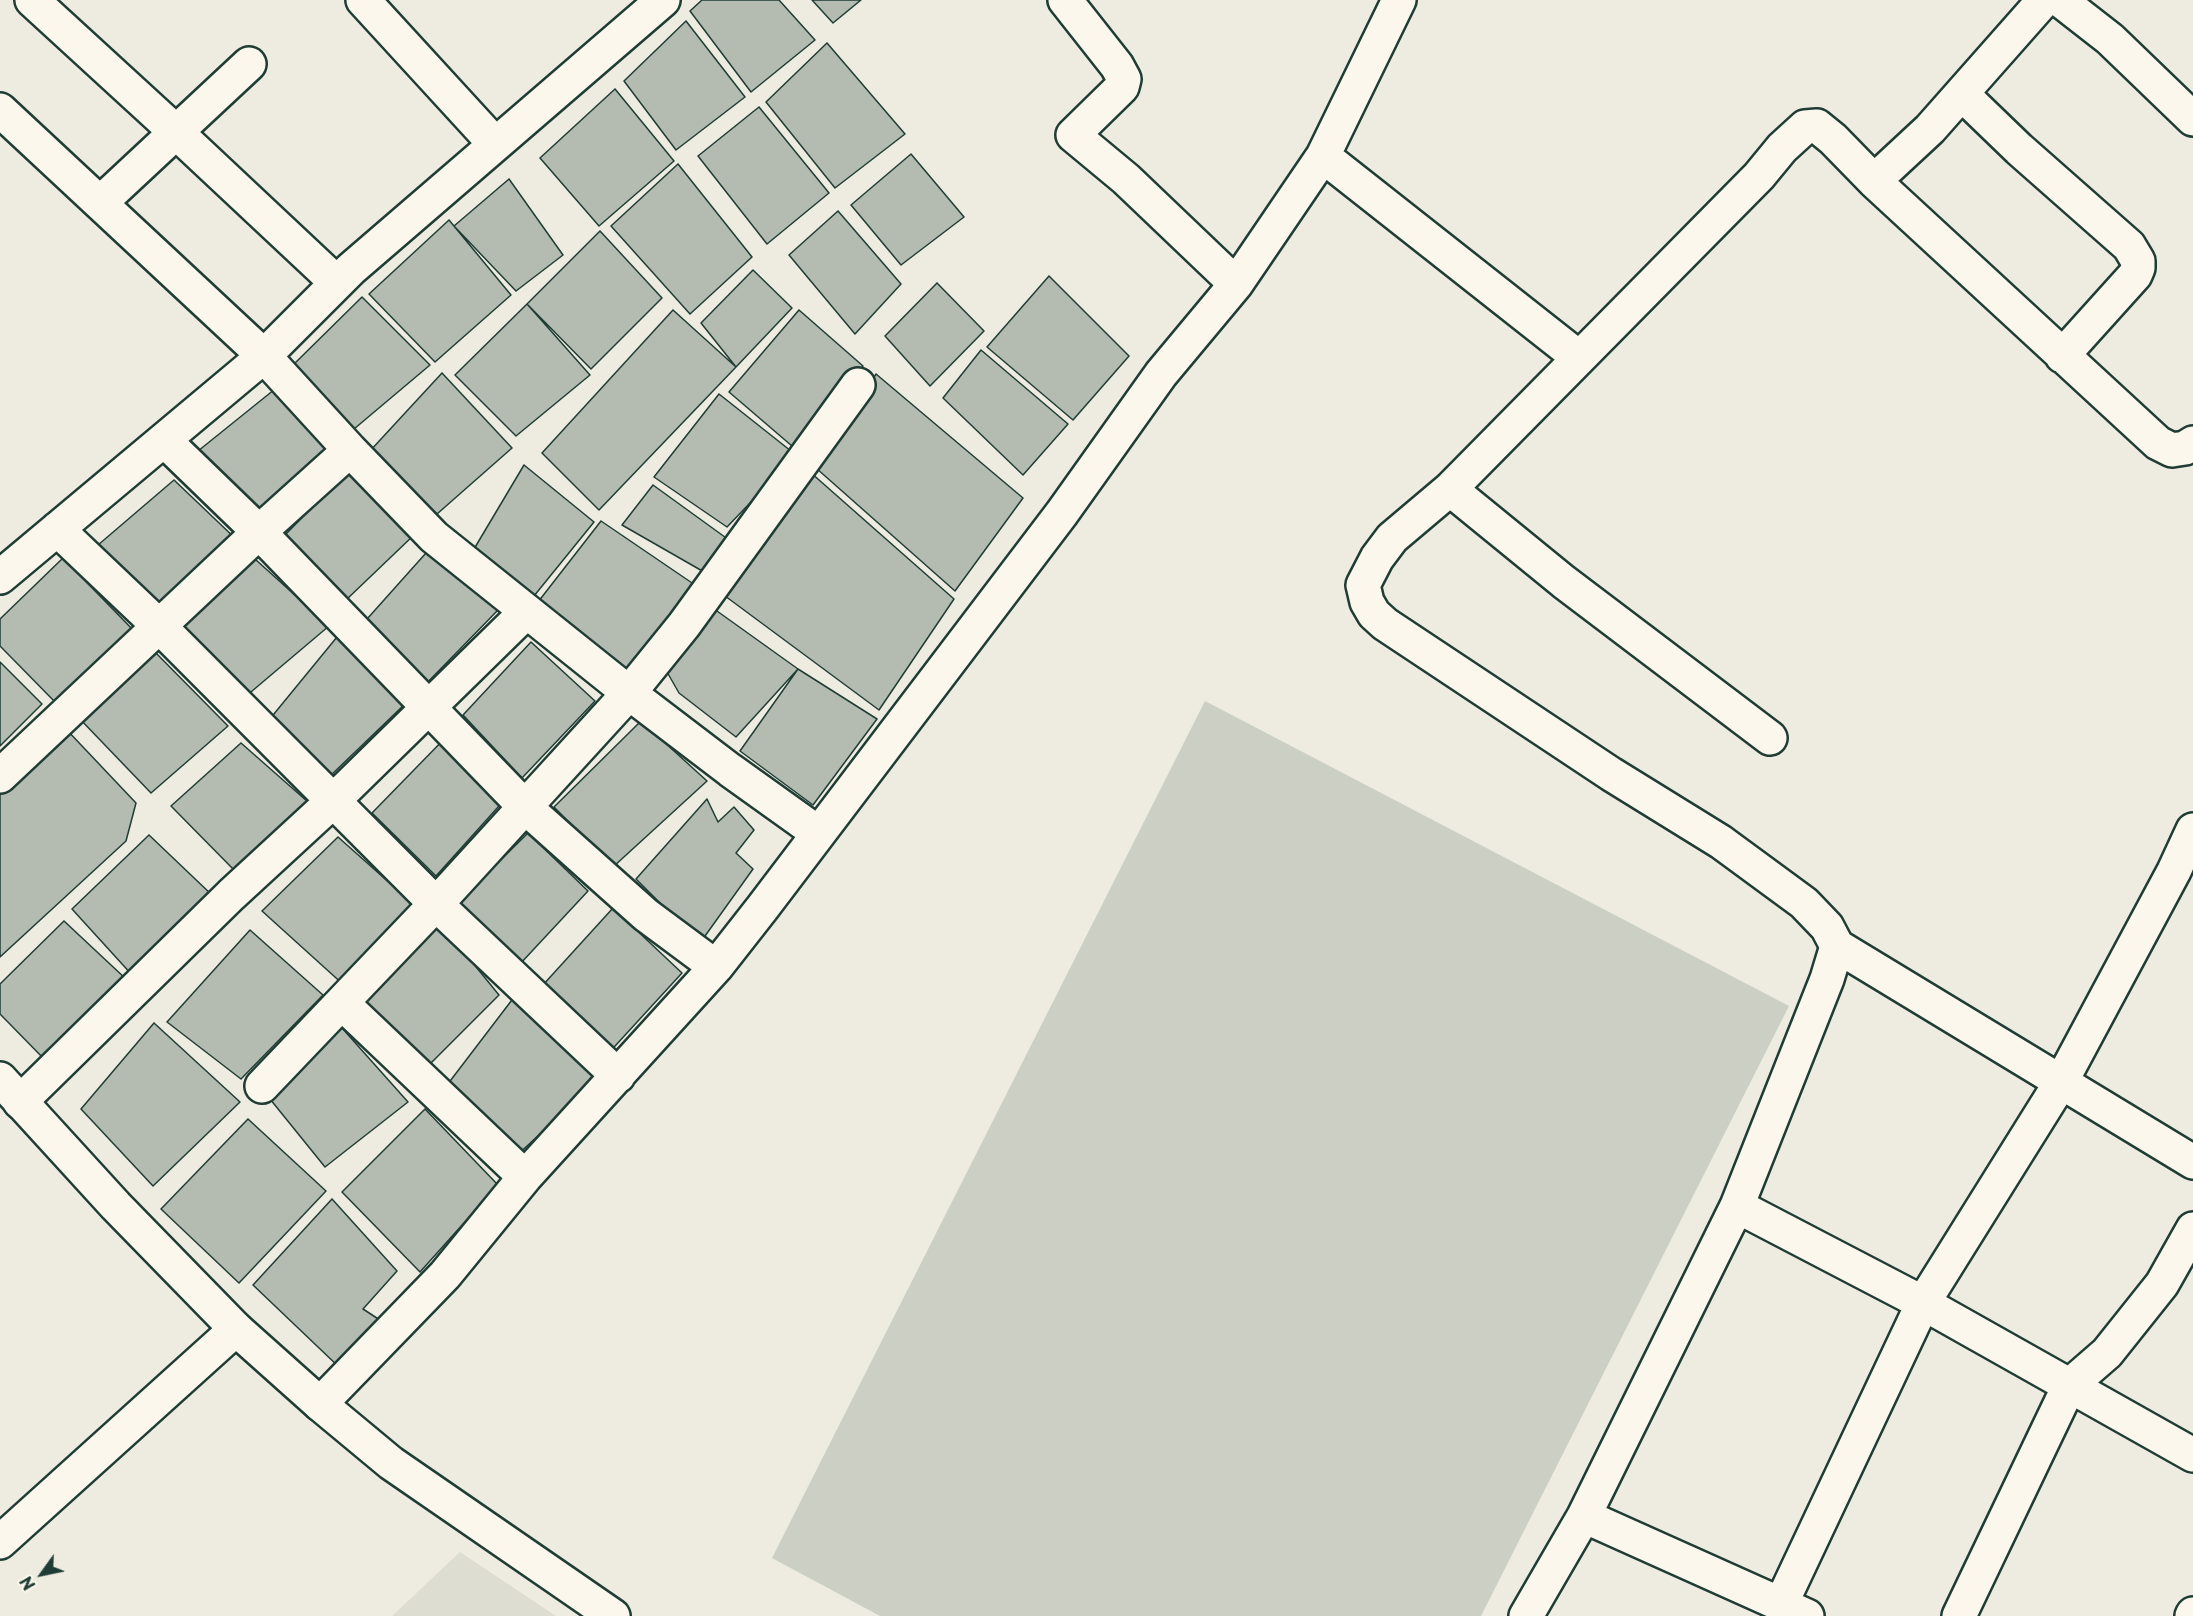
<!DOCTYPE html>
<style>
body{margin:0}
#map{position:relative;width:2193px;height:1616px;overflow:hidden;background:#eeece1;font-family:"Playpen Sans",sans-serif}
canvas{display:block}
.north{position:absolute;left:12px;top:1544px;width:60px;height:60px;-webkit-text-stroke:4px #fbf7ec;paint-order:stroke;rotate:237deg;font-size:16px;font-weight:700;line-height:24px;text-align:center;color:#1f3d34}
.north::after{content:'';display:block;margin:auto;width:21px;height:27px;background:#1f3d34;clip-path:polygon(50% 0,100% 100%,50% 72%,0 100%)}
</style>
<div id="map">
<canvas width="2193" height="1616"></canvas>
<div class="north">N</div>
</div>
<script>
const c = document.querySelector('canvas').getContext('2d');
c.lineJoin = 'round';
function fillPath(path, color) {
  c.fillStyle = color;
  c.fill(path, 'evenodd');
}
function poly(rows) {
  const path = new Path2D();
  for (const r of rows) {
    path.moveTo(r[0], r[1]);
    for (let i = 2; i < r.length; i += 2) path.lineTo(r[i], r[i + 1]);
  }
  return path;
}
function strokePath(path, color, width, dash) {
  c.strokeStyle = color;
  c.lineWidth = width;
  c.lineCap = dash ? 'butt' : 'round';
  c.setLineDash(dash || []);
  c.stroke(path);
}
const built = poly([
 [460,1552,556,1616,392,1616]
]);
const green = poly([
 [1205,701,1789,1006,1481,1616,880,1616,772,1558]
]);
const building = poly([
 [702,0,779,0,815,40,751,92,690,11,702,0],
 [812,0,861,0,833,23,812,0],
 [686,21,745,97,676,150,624,81,686,21],
 [827,43,905,134,835,188,766,102,827,43],
 [615,89,674,161,599,226,540,158,615,89],
 [759,107,829,193,767,244,698,156,759,107],
 [911,154,964,217,901,265,851,205,911,154],
 [678,164,752,257,690,314,611,226,678,164],
 [509,179,563,255,516,291,454,226,509,179],
 [838,211,901,284,855,334,789,255,838,211],
 [449,220,511,295,435,362,369,294,449,220],
 [600,231,662,298,591,369,527,304,600,231],
 [753,270,792,308,736,367,701,323,753,270],
 [1049,276,1129,356,1073,420,987,347,1049,276],
 [937,283,984,331,930,386,885,336,937,283],
 [362,297,430,365,354,429,292,366,362,297],
 [527,304,590,375,516,436,455,375,527,304],
 [673,310,736,367,599,510,542,453,673,310],
 [799,310,863,366,799,452,729,392,799,310],
 [981,350,1068,424,1023,475,943,398,981,350],
 [442,373,512,448,437,514,369,452,442,373],
 [876,374,1023,498,955,591,816,468,876,374],
 [280,385,335,451,254,520,198,451,280,385],
 [719,394,796,455,727,527,654,477,719,394],
 [524,465,594,522,534,596,474,549,524,465],
 [352,467,415,534,346,600,283,537,352,467],
 [810,472,954,599,879,710,721,593,810,472],
 [174,480,238,541,152,616,91,551,174,480],
 [653,485,729,540,711,576,622,525,653,485],
 [601,521,698,587,629,675,538,602,601,521],
 [426,553,498,610,422,688,359,628,426,553],
 [63,558,135,632,56,703,0,646,0,619,63,558],
 [255,559,329,626,245,697,175,630,255,559],
 [710,606,798,669,736,737,679,693,663,665,710,606],
 [337,637,406,703,327,779,269,720,337,637],
 [531,642,595,701,522,778,463,715,531,642],
 [155,652,228,726,151,793,78,717,155,652],
 [0,662,42,704,0,746,0,662],
 [798,669,877,719,813,805,740,751,798,669],
 [641,721,707,781,613,867,554,807,641,721],
 [65,728,136,803,126,841,0,957,0,787,65,728],
 [450,733,508,796,436,876,372,813,450,733],
 [241,743,308,802,236,872,171,806,241,743],
 [707,799,718,822,734,807,754,830,736,853,753,869,700,943,636,879,707,799],
 [528,833,588,891,520,964,456,904,528,833],
 [149,835,213,896,133,976,72,909,149,835],
 [338,837,420,910,346,987,262,911,338,837],
 [613,908,682,973,605,1057,542,986,613,908],
 [437,919,499,995,426,1068,362,1004,437,919],
 [64,921,127,980,47,1062,0,1014,0,984,64,921],
 [250,930,323,995,241,1079,167,1022,250,930],
 [518,992,599,1079,512,1160,444,1089,518,992],
 [154,1023,240,1102,153,1186,81,1109,154,1023],
 [342,1028,408,1102,325,1167,270,1099,342,1028],
 [425,1109,498,1185,420,1272,342,1192,425,1109],
 [248,1119,326,1191,239,1283,161,1209,248,1119],
 [332,1199,397,1271,363,1309,383,1322,340,1368,253,1285,332,1199]
]);
const minor = poly([
 [32,0,176,132,337,283],
 [363,0,495,144],
 [1065,0,1117,66,1124,79,1122,87,1073,135,1126,179,1236,284],
 [2060,0,2110,39,2193,119],
 [1962,94,2019,149,2129,246,2138,261,2138,268,2135,275,2062,356],
 [0,110,264,356,350,450,434,537,629,693,730,770,818,833],
 [1323,156,1578,357],
 [1874,181,2158,443,2172,450,2185,448,2193,443],
 [100,203,249,64],
 [164,440,259,532,525,807,646,915,716,967],
 [1450,489,1564,582,1770,738],
 [57,529,159,626,436,904,618,1076],
 [0,577,264,356,351,269,663,0],
 [0,776,259,532,350,450],
 [1837,946,2193,1162],
 [342,1003,525,1177],
 [262,1086,449,890,629,693,684,625,858,385],
 [20,1102,231,895,333,801,526,612],
 [1737,1206,1923,1303,2193,1455],
 [320,1404,445,1275,525,1177,716,967,763,907,1062,513,1161,374,1236,284,1323,156,1399,0],
 [1584,1516,1807,1616],
 [0,1542,236,1329],
 [1781,1604,1923,1303,2061,1082,2174,871,2193,830],
 [1526,1616,1584,1516,1737,1206,1827,979,1837,946,1827,927,1804,903,1721,842,1611,774,1385,624,1374,614,1367,602,1363,585,1377,558,1392,538,1450,489,1759,176,1782,148,1805,127,1817,126,1833,139,1874,181,1930,129,2044,0],
 [1959,1616,2069,1386,2107,1353,2162,1284,2193,1229],
 [2192,1616,2193,1614]
]);
const tertiary = poly([
 [0,1079,116,1206,236,1329,320,1404,391,1463,613,1616]
]);
fillPath(built, '#ddddd2');
fillPath(green, '#cbcfc4');
fillPath(building, '#b4bbb0');
strokePath(building, '#1f3d34', 1.5);
strokePath(minor, '#1f3d34', 38);
strokePath(tertiary, '#1f3d34', 38);
strokePath(minor, '#fbf7ec', 33);
strokePath(tertiary, '#fbf7ec', 33);
</script>
